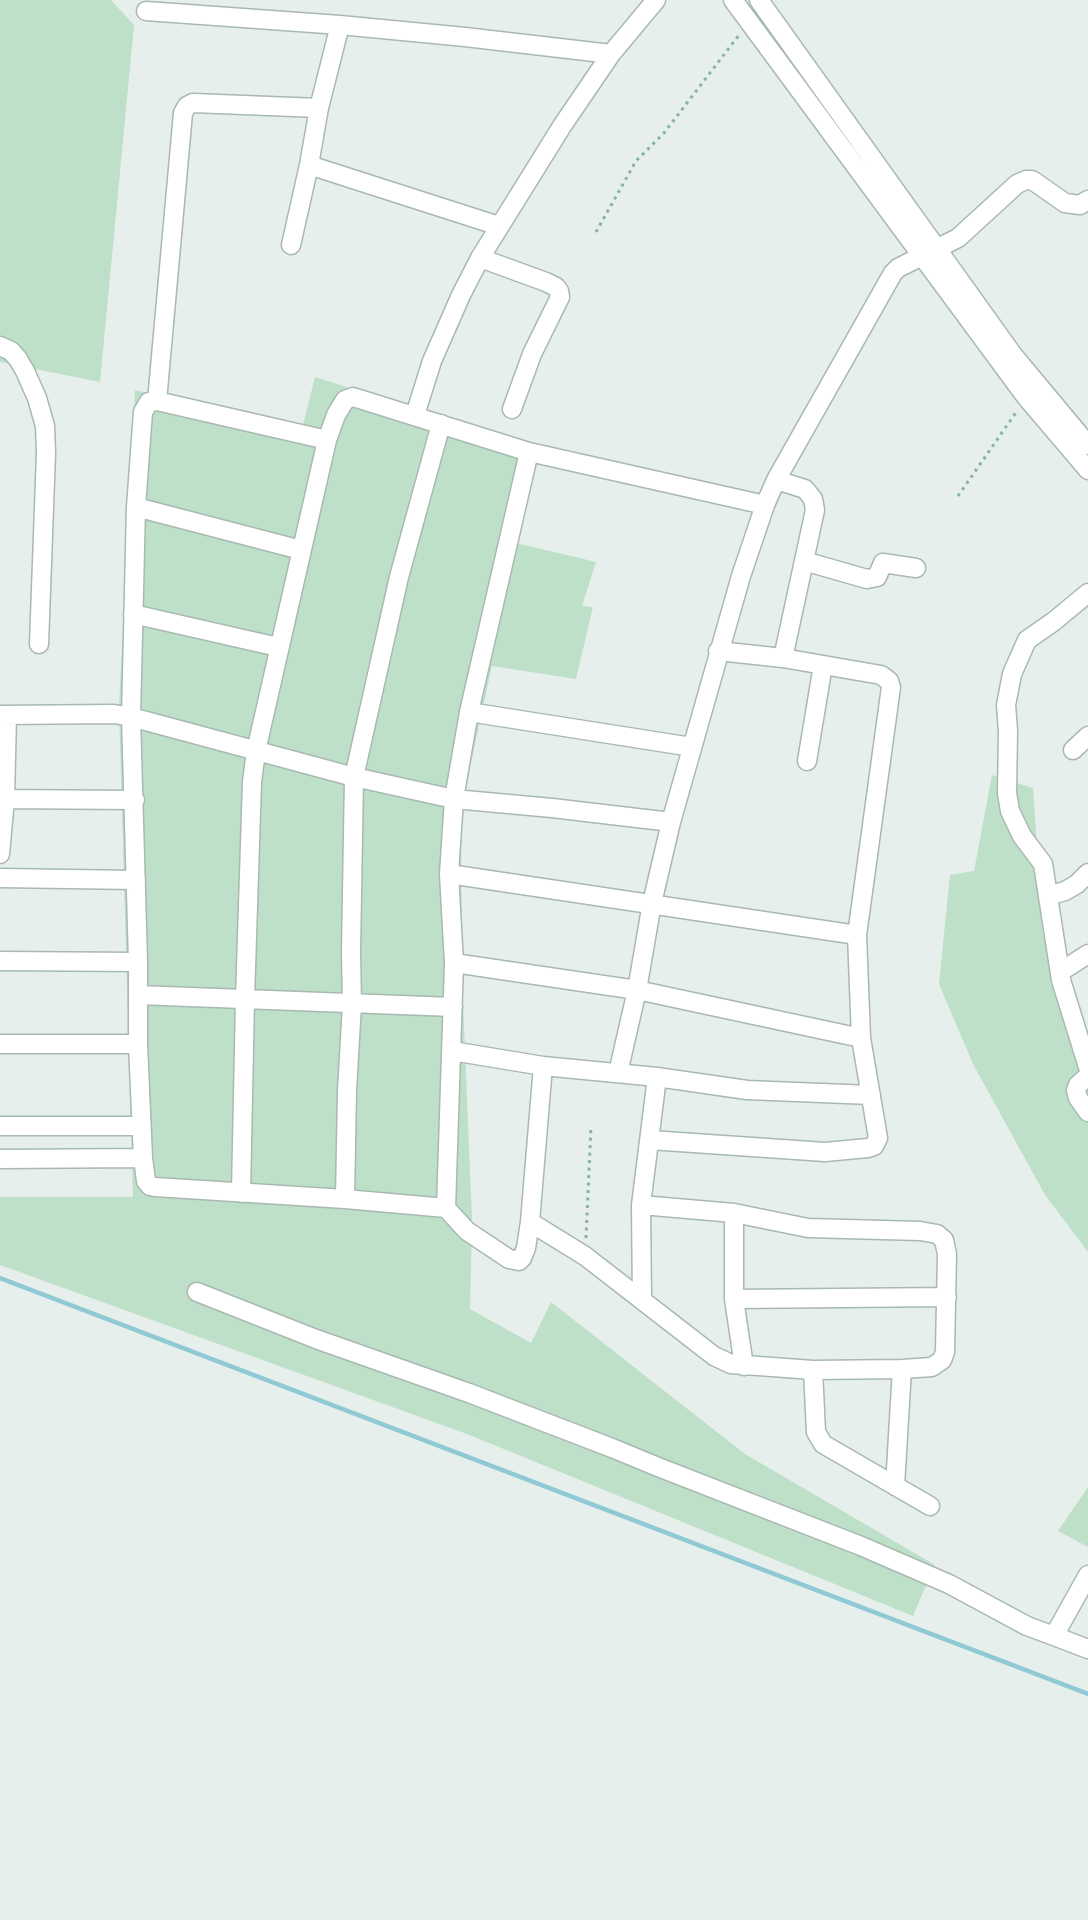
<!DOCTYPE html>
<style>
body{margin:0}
canvas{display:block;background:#e6efeb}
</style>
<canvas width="1088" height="1920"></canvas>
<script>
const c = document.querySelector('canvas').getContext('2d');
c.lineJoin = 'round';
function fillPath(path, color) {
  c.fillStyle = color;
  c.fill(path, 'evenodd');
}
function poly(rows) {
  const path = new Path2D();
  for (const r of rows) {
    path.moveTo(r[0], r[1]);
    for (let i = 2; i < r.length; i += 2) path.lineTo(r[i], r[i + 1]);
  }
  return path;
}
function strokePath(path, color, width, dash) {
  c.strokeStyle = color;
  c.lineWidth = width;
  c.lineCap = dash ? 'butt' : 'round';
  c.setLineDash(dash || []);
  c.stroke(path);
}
const green = poly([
 [0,0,111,0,134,25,100,382,0,362],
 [315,377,539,447,516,543,596,562,582,606,593,607,576,679,492,666,461,809,462,976,472,1219,470,1309,531,1343,551,1302,745,1454,935,1565,913,1616,467,1434,0,1265,0,1197,133,1197,119,707,135,390,302,429],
 [992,775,1033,788,1043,934,1072,1050,1088,1091,1088,1252,1045,1195,973,1064,939,984,950,875,974,871],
 [1088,1487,1088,1547,1058,1531]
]);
const stream = poly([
 [0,1278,1088,1694]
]);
const path = poly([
 [596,232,636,161,664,133,739,35],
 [958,496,1017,411],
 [586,1238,591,1126]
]);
const minor = poly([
 [733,0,1026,397,1088,470],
 [759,0,1013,355,1088,445],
 [146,11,340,25,465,37,611,54],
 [309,165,499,226],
 [291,245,309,165,319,108,340,25],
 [480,258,546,282,556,287,559,291,560,297,532,354,512,409],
 [0,346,11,351,18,359,25,371,37,398,45,426,46,453,39,644],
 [157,401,183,113,187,106,193,103,319,108],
 [415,415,432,361,461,295,480,258,562,126,611,54,656,0],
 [776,480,805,489,813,499,815,510,783,658],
 [136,507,301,550],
 [804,561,867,579,877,577,883,563,916,568],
 [1088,593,1053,622,1027,640,1012,674,1006,705,1008,731,1007,793,1010,811,1022,836,1043,864,1061,980,1088,1067],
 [133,614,278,647],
 [469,712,692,747],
 [0,715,114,714,131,717,354,777,454,799,552,808,671,822],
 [1073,750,1088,736],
 [807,761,823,665],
 [0,799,135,800],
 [0,854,5,799,7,715],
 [449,874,857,935],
 [0,878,136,880],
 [1048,896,1065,891,1077,884,1088,873],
 [0,961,138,962],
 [454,963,637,990,861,1038],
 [1060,972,1088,954],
 [138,995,453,1007],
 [0,1044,138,1044],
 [452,1051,543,1066,657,1077,747,1090,871,1095],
 [543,1066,530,1222,526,1248,522,1258,519,1261,509,1259,467,1231,446,1208,345,1199,155,1187,150,1186,146,1181,143,1158,138,1044,138,962,131,717,136,507,143,412,149,402,157,401,327,440,336,415,345,400,353,397,529,452,765,505],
 [618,1073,637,990,652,903,671,822,741,576,765,505,776,480,893,273,898,268,958,238,1017,184,1026,180,1032,180,1065,203,1080,205,1088,200],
 [1088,1076,1078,1085,1076,1090,1078,1098,1088,1112],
 [0,1126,141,1126],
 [650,1140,825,1152,868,1148,874,1146,878,1138,861,1038,857,935,891,687,889,681,881,675,783,658,718,651],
 [0,1159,143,1158],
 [241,1193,245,999,252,782,256,751,327,440],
 [345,1199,347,1091,352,1004,351,952,354,777,399,577,441,424],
 [446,1208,454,963,449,874,454,799,469,712,529,452],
 [734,1213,734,1299,744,1366],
 [530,1222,585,1256,714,1356,731,1364,813,1370,902,1369,932,1367,942,1360,945,1352,947,1254,944,1240,937,1234,920,1231,808,1228,734,1213,641,1205],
 [197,1292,316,1339,469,1393,612,1448,658,1467,861,1546,949,1584,1027,1626,1054,1636],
 [734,1299,947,1297],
 [642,1300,641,1205,657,1077],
 [813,1370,816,1432,823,1444,930,1506],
 [895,1486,902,1369],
 [1088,1575,1054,1636,1088,1649]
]);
fillPath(green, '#bfe0c8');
strokePath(stream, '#8ec9d4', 4.5);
strokePath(minor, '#a8b8b2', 21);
strokePath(path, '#86b3a5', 3, [3, 4.5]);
strokePath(minor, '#fff', 18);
</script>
